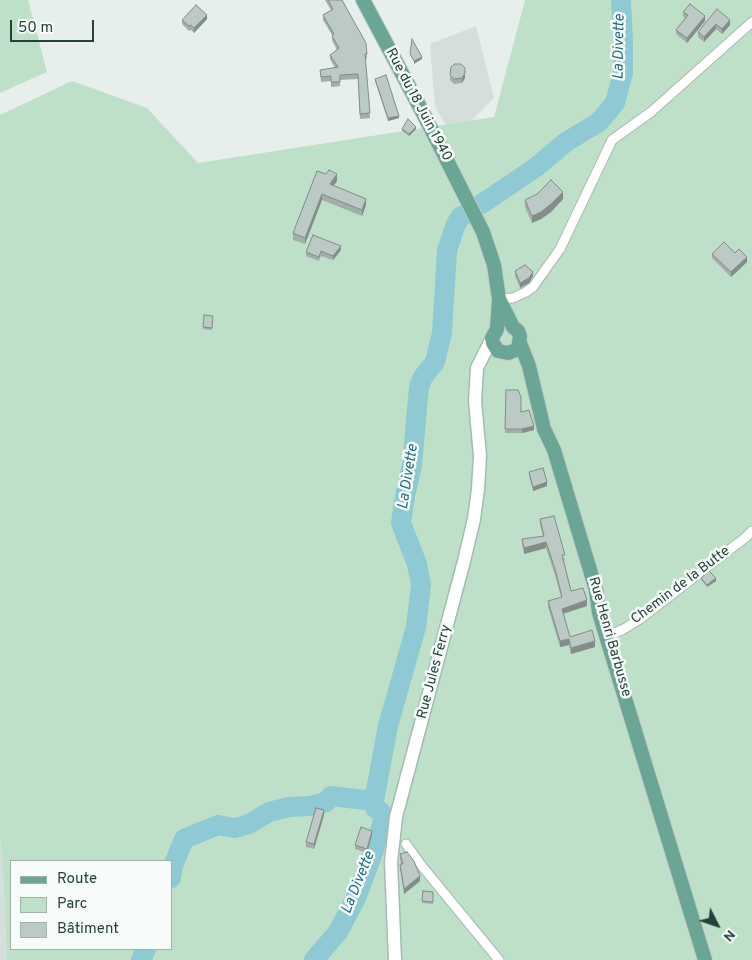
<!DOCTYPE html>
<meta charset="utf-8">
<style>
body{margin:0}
#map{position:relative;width:752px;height:960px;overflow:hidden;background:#e6efeb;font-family:Overpass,sans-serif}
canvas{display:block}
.legend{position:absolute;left:10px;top:860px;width:162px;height:90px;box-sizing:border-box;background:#f7fbf9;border:1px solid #a3b1ad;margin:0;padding:6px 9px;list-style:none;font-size:15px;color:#24423a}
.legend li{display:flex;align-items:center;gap:10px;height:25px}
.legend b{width:25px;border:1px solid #a3b1ad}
.north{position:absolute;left:692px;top:900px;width:50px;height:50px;-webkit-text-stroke:4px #f7fbf9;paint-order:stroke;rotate:131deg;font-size:14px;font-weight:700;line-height:20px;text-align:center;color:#24423a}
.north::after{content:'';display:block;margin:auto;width:18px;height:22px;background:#24423a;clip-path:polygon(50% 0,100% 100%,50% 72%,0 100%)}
.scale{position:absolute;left:10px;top:20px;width:84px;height:22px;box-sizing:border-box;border:2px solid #24423a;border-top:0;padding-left:6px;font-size:15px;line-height:18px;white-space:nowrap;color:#24423a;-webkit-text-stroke:4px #f7fbf9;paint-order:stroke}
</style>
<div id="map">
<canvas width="752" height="960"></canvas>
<ul class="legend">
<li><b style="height:6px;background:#6aa596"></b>Route</li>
<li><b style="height:14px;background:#bfe0c8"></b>Parc</li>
<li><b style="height:14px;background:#bbcac4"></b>Bâtiment</li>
</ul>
<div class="north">N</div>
<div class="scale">50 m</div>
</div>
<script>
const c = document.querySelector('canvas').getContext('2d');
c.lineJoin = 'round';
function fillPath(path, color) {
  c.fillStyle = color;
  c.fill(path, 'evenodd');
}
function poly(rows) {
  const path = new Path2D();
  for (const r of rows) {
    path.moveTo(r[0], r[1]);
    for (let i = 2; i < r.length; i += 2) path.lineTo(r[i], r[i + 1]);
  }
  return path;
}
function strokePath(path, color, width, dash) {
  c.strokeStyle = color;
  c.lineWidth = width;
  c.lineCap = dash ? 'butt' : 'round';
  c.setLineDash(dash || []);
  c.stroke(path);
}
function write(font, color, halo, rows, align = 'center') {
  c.font = font + ' Overpass,sans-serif';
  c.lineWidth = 5;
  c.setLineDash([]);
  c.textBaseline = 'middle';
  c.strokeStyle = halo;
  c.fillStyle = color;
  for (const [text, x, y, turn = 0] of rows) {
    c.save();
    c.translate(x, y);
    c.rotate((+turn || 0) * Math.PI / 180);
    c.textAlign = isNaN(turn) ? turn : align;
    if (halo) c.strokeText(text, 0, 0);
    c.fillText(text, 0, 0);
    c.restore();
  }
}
const built = poly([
 [476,26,494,98,454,138,435,107,430,44],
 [0,837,3,871,7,960,0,960]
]);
const green = poly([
 [0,0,28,0,47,72,0,93],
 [525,0,752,0,752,960,7,960,3,871,0,837,0,115,72,81,147,108,198,163,494,117],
 [11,861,171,861,171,949,11,949]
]);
const river = poly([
 [480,205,535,168,566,142,599,122,615,103,623,73,623,41,621,0],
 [171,878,173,866,184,839,218,825,235,828,249,824,269,812,289,807,311,806,326,802,331,796,374,801],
 [141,960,146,949],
 [314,960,338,932,356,898,372,856,384,818,381,812,375,808,374,801,388,726,416,627,421,585,417,564,401,523,405,496,412,465,419,387,423,377,435,362,442,333,447,251,455,226,460,217,464,215]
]);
const minor = poly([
 [499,299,513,298,526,292,533,287,560,249,612,140,651,112,752,22],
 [607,636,622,630,640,619,746,537,752,531],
 [406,844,421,865,499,960]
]);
const secondary = poly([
 [395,960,391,862,396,817,464,561,474,519,478,489,480,456,475,401,477,368,492,338]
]);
const primary = poly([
 [363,0,423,113,483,232,494,265,499,299,497,329,492,338,493,343,498,351,508,353,518,349,520,336,518,331,513,327,499,299],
 [520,343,529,366,544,429,554,450,596,590,599,613,705,960]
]);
const wall = poly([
 [325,0,342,0,367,54,367,59,365,59,370,118,360,119,358,79,340,80,340,86,331,87,331,81,321,82,320,70,335,68,330,59,330,55,337,50,332,40,332,35,323,20,323,15,331,10],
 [717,9,730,25,722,34,716,29,704,42,698,37,698,32],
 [683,12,705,21,687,43,676,34,676,30,685,18,683,16],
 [207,19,194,33,191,30,189,31,182,24,182,20],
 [451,67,465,78,462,83,454,84,450,80],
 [375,79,399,118,388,121,375,81],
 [402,129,416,129,409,136,402,131],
 [317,171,337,181,333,186,366,205,362,216,322,200,305,244,293,240,293,233],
 [563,199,551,212,541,219,532,223,525,207,525,200],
 [341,250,333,260,321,256,319,261,306,256,306,252],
 [712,254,747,262,731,277,712,258],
 [515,271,533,276,529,283,520,288,515,276],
 [204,315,213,316,212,330,203,329],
 [506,390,521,412,534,430,522,433,505,433],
 [529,472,547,486,533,491,529,476],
 [540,519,565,560,564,561,571,591,587,606,563,614,570,637,595,647,571,654,569,645,560,647,548,607,548,601,561,597,555,575,546,548,524,554,522,544,522,539,543,536,540,525],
 [701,578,716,581,707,587,701,580],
 [324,815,314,849,306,847,306,842],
 [372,835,367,853,355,849,355,845],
 [400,854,420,881,404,894,400,869,400,864,401,864,400,858],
 [423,891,433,892,433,904,422,903]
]);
const shadedWall = poly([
 [207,15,207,19,194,33,194,28],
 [705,16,705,21,687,43,687,38],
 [730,20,730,25,722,34,722,29],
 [716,24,716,29,704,42,704,37],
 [422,57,422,59,414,64,414,61],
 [465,73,465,78,462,83,462,78],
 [399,116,399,118,388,121,388,118],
 [416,127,416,129,409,136,409,134],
 [337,174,337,181,330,191,330,184],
 [563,192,563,199,551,212,541,219,532,223,532,216],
 [322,194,322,200,305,244,305,238],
 [366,199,366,205,362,216,362,210],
 [341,246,341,250,333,260,333,256],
 [747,257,747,262,731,277,731,272],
 [533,272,533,276,529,283,520,288,520,283],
 [534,426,534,430,522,433,522,429],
 [547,482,547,486,533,491,533,487],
 [546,542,546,548,524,554,524,548],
 [716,578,716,581,707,587,707,585],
 [587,600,587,606,562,614,562,609],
 [569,639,569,645,560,647,560,641],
 [595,641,595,647,571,654,571,648],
 [324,810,324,815,314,849,314,844],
 [372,831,372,835,367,853,367,849],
 [420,876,420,881,404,894,404,889]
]);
const building = poly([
 [328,0,342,0,366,43,367,54,365,54,370,113,360,114,358,74,340,75,340,82,331,82,331,76,321,77,320,70,338,67,330,55,339,48,332,36,334,34,323,15,333,9,328,0],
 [690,4,705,16,687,38,676,30,688,15,683,12,690,4],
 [196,5,207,15,194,28,191,25,189,26,182,20,196,5],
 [717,9,730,20,722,29,716,24,704,37,698,32,717,9],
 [412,39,422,57,414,61,410,54,412,39],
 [455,64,461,64,465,68,465,73,462,78,454,79,450,75,451,67,455,64],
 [386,75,399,116,388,118,375,79,386,75],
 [408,119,416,127,409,134,402,129,408,119],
 [329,170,337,174,330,184,366,199,362,210,322,194,305,238,293,233,317,171,326,174,329,170],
 [551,180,563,192,551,204,541,212,532,216,525,200,537,194,551,180],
 [313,235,341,246,333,256,321,251,319,257,306,252,313,235],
 [724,242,735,253,739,249,747,257,731,272,712,254,724,242],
 [525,265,533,272,529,278,520,283,515,271,525,265],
 [204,315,213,316,212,328,203,327,204,315],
 [506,390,518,390,521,397,521,412,529,410,534,426,522,429,505,429,506,390],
 [543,468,547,482,533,487,529,472,543,468],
 [554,516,565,555,562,555,571,591,583,588,587,600,562,609,570,637,592,630,595,641,571,648,569,639,560,641,548,601,562,597,555,569,546,542,524,548,522,539,544,536,540,519,554,516],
 [709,571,716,578,707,585,701,578,709,571],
 [316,808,324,810,314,844,306,842,316,808],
 [361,827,372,831,367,849,355,845,361,827],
 [407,852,414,861,420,876,404,889,400,864,403,864,400,854,407,852],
 [423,891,433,892,433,902,422,901,423,891]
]);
const streetNames = [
 ["Rue du 18 Juin 1940",418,105,62],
 ["Chemin de la Butte",681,586,-37],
 ["Rue Henri Barbusse",609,637,74],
 ["Rue Jules Ferry",435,672,-75]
];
const waterNames = [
 ["La Divette",620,47,-89],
 ["La Divette",409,477,-81],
 ["La Divette",359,883,-68]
];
fillPath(built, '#d4dfda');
fillPath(green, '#bfe0c8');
strokePath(river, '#8ec9d4', 20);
strokePath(minor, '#a8b8b2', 11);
strokePath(secondary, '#a4bbb3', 15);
strokePath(primary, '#c2cac8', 16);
strokePath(minor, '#fff', 9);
strokePath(secondary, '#fff', 12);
strokePath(primary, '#6aa596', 14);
fillPath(wall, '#a1aea9');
fillPath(shadedWall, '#838d89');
fillPath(building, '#bbcac4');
strokePath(building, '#838d89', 1);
write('14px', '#24423a', '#f7fbf9', streetNames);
write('italic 15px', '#1c6f80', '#f7fbf9', waterNames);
</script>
